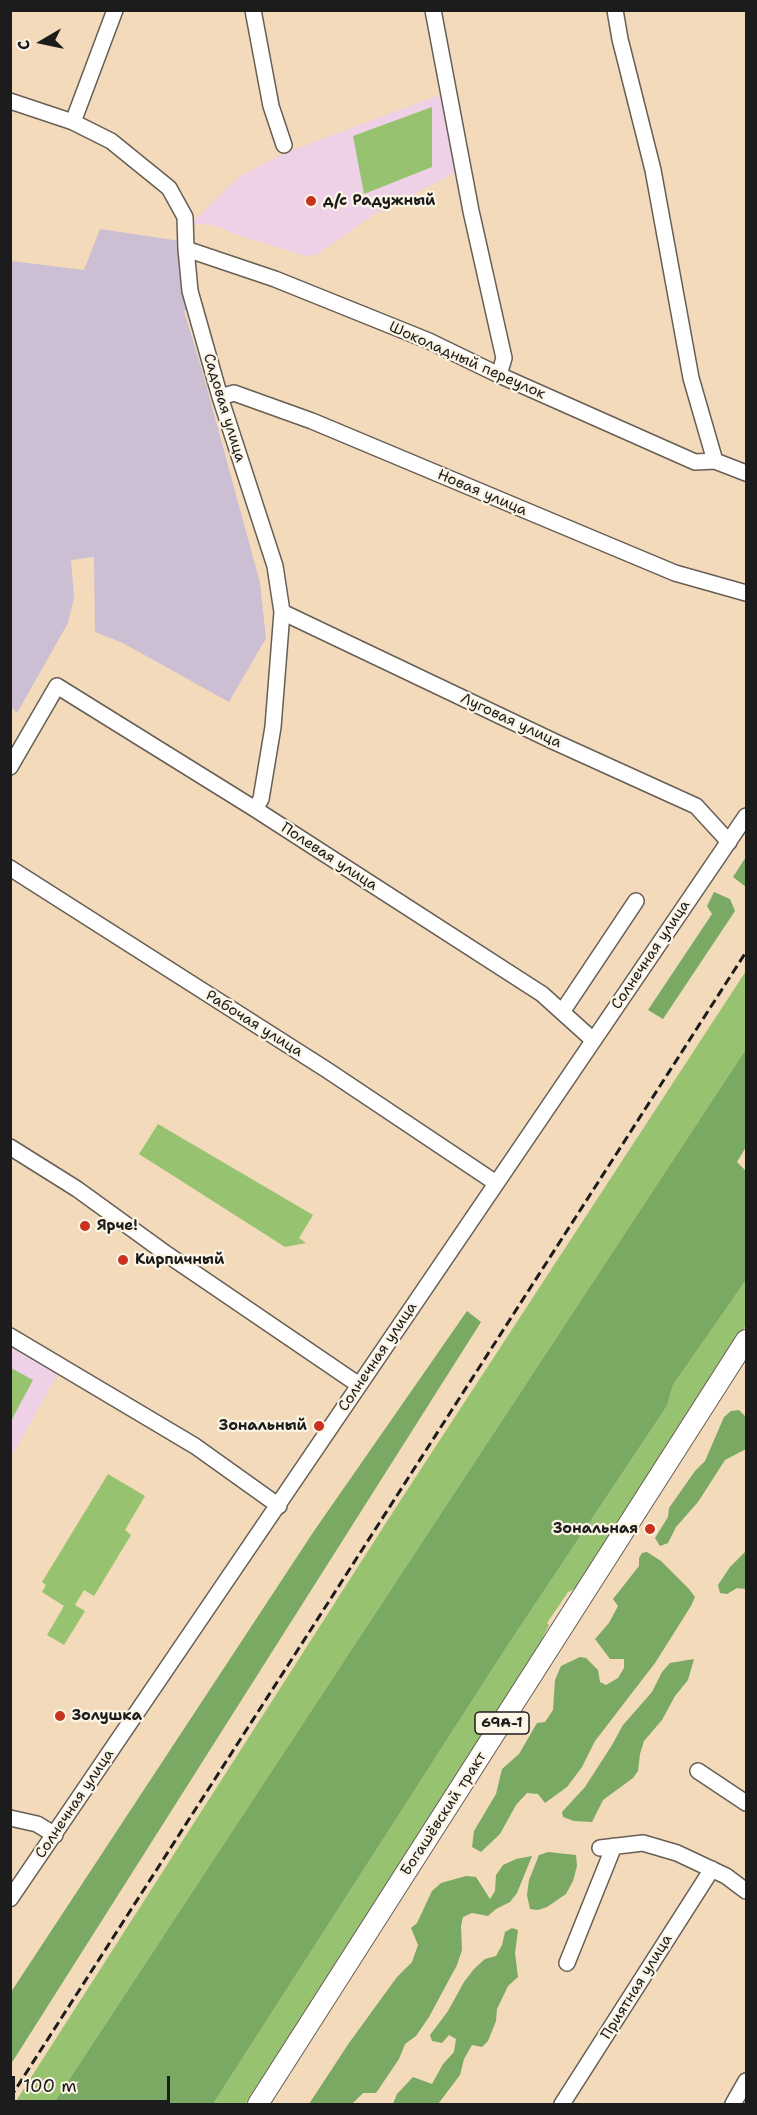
<!DOCTYPE html>
<meta charset="utf-8">
<style>
body{margin:0}
#map{position:relative;width:757px;height:2115px;overflow:hidden;background:#f2dabb;font-family:"Shantell Sans",sans-serif}
canvas{display:block}
.frame{position:absolute;inset:0;border:12px solid #1c1c1c;pointer-events:none}
.north{position:absolute;left:12px;top:12px;width:60px;height:60px;-webkit-text-stroke:4px #fcf5e5;paint-order:stroke;rotate:261deg;font-size:16px;font-weight:700;line-height:24px;text-align:center;color:#1c1c1c}
.north::after{content:'';display:block;margin:auto;width:21px;height:27px;background:#1c1c1c;clip-path:polygon(50% 0,100% 100%,50% 72%,0 100%)}
.scale{position:absolute;left:12px;top:2076px;width:158px;height:27px;box-sizing:border-box;border:3px solid #1c1c1c;border-top:0;padding-left:8px;font-size:18px;line-height:21px;white-space:nowrap;color:#1c1c1c;-webkit-text-stroke:4px #fcf5e5;paint-order:stroke}
</style>
<div id="map">
<canvas width="757" height="2115"></canvas>
<div class="frame"></div>
<div class="north">С</div>
<div class="scale">100 m</div>
</div>
<script>
const c = document.querySelector('canvas').getContext('2d');
c.lineJoin = 'round';
function fillPath(path, color) {
  c.fillStyle = color;
  c.fill(path, 'evenodd');
}
function poly(rows) {
  const path = new Path2D();
  for (const r of rows) {
    path.moveTo(r[0], r[1]);
    for (let i = 2; i < r.length; i += 2) path.lineTo(r[i], r[i + 1]);
  }
  return path;
}
function strokePath(path, color, width, dash) {
  c.strokeStyle = color;
  c.lineWidth = width;
  c.lineCap = dash ? 'butt' : 'round';
  c.setLineDash(dash || []);
  c.stroke(path);
}
function write(font, color, halo, rows, align = 'center') {
  c.font = font + ' "Shantell Sans",sans-serif';
  c.lineWidth = 4.5;
  c.setLineDash([]);
  c.textBaseline = 'middle';
  c.strokeStyle = halo;
  c.fillStyle = color;
  for (const [text, x, y, turn = 0] of rows) {
    c.save();
    c.translate(x, y);
    c.rotate((+turn || 0) * Math.PI / 180);
    c.textAlign = isNaN(turn) ? turn : align;
    if (halo) c.strokeText(text, 0, 0);
    c.fillText(text, 0, 0);
    c.restore();
  }
}
const built = poly([
 [442,94,460,170,375,214,316,255,306,256,237,235,217,226,192,223,240,176,285,153],
 [11,1342,60,1370,11,1457]
]);
const industrial = poly([
 [100,229,180,241,181,281,189,309,184,311,202,370,260,583,266,638,229,702,123,643,95,632,94,557,71,560,74,598,68,623,17,713,11,707,11,261,84,270]
]);
const green = poly([
 [432,107,432,167,364,194,353,136],
 [746,971,746,1049,53,2104,14,2104,400,1501],
 [158,1124,313,1215,299,1238,306,1243,285,1247,139,1154],
 [746,1280,746,1325,582,1581,575,1589,568,1592,547,1623,549,1625,531,1661,245,2104,213,2104,502,1654,667,1406,673,1385],
 [11,1368,33,1380,12,1419,10,1418],
 [108,1474,145,1496,125,1530,131,1535,94,1596,84,1590,75,1605,85,1611,64,1645,47,1635,64,1606,42,1592,46,1585,42,1582]
]);
const forest = poly([
 [746,857,746,887,733,877],
 [714,892,730,899,735,911,663,1019,648,1010,712,914,707,906],
 [746,1049,746,1147,737,1162,746,1171,746,1280,673,1385,667,1406,502,1654,213,2104,53,2104],
 [467,1311,481,1322,11,2064,11,1992,314,1531],
 [739,1410,746,1417,746,1449,725,1460,698,1502,676,1527,668,1543,660,1546,655,1538,668,1517,669,1508,695,1471,705,1461,724,1417,731,1411],
 [746,1551,746,1589,737,1588,727,1594,720,1593,718,1585,730,1567],
 [647,1552,661,1561,689,1589,695,1597,691,1606,655,1663,595,1741,582,1767,567,1787,545,1803,538,1794,527,1793,516,1805,500,1834,481,1852,472,1847,474,1831,496,1794,502,1769,519,1754,537,1723,545,1722,553,1710,555,1680,561,1666,580,1657,586,1658,598,1670,600,1682,606,1685,618,1678,624,1668,624,1659,610,1659,595,1639,609,1623,618,1606,613,1599,639,1566,639,1558,642,1553],
 [694,1659,688,1680,675,1696,662,1720,644,1741,640,1754,638,1771,633,1778,603,1800,592,1822,574,1821,563,1817,562,1812,585,1787,612,1745,623,1725,652,1692,662,1672,670,1663],
 [548,1852,576,1855,577,1866,573,1881,566,1894,547,1907,538,1910,530,1909,527,1895,529,1880,539,1855],
 [532,1856,517,1893,510,1902,496,1909,488,1916,472,1913,463,1917,461,1926,462,1950,457,1965,429,2017,416,2036,405,2044,399,2059,376,2093,363,2093,352,2104,309,2104,349,2043,397,1977,412,1962,418,1945,411,1928,417,1923,432,1891,441,1883,466,1876,476,1877,490,1899,495,1891,496,1875,503,1865,516,1859],
 [512,1928,518,1930,515,1953,518,1977,508,1986,497,2009,496,2021,488,2041,482,2047,472,2045,464,2059,460,2075,438,2104,393,2104,397,2094,413,2077,432,2084,443,2064,454,2052,456,2039,449,2035,442,2043,432,2041,430,2035,448,2011,464,1982,474,1969,485,1959,496,1956,502,1945,505,1932]
]);
const minor = poly([
 [253,10,271,106,284,145],
 [433,10,471,211,504,358,499,375],
 [615,10,620,39,653,170,691,378,715,461],
 [10,101,73,122,111,141,169,188,185,217,186,249,190,291,220,397,275,566,282,612,273,727,261,799,255,809],
 [73,122,115,10],
 [186,249,275,279,429,341,499,375,695,462,715,461,746,473],
 [220,397,234,393,312,421,675,573,746,593],
 [282,612,555,742,696,806,729,842],
 [10,767,57,686,255,809,542,994,593,1040],
 [10,868,327,1070,496,1183],
 [562,1012,636,901],
 [10,1147,77,1189,168,1255,359,1385],
 [10,1336,195,1446,279,1506],
 [698,1771,746,1803],
 [10,1818,37,1824,55,1835],
 [600,1848,643,1843,677,1853,726,1876,746,1891],
 [10,1899,746,816],
 [567,1963,614,1846],
 [562,2104,712,1869],
 [733,2104,746,2081]
]);
const major = poly([
 [258,2104,746,1340]
]);
const rail = poly([
 [10,2098,746,952]
]);
const markers = [
 [311,201,6,"#c8321e"],
 [85,1226,6,"#c8321e"],
 [123,1260,6,"#c8321e"],
 [319,1426,6,"#c8321e"],
 [650,1529,6,"#c8321e"],
 [60,1716,6,"#c8321e"]
];
const shields = [
 [502,1723,54]
];
const shieldNames = [
 ["69А-1",502,1723]
];
const poiNames = [
 ["д/с Радужный",323,201],
 ["Ярче!",97,1226],
 ["Кирпичный",135,1260],
 ["Зональный",307,1426,"right"],
 ["Зональная",638,1529,"right"],
 ["Золушка",72,1716]
];
const streetNames = [
 ["Шоколадный переулок",467,361,24],
 ["Садовая улица",224,408,73],
 ["Новая улица",482,493,23],
 ["Луговая улица",511,721,25],
 ["Полевая улица",329,857,33],
 ["Солнечная улица",651,955,-56],
 ["Рабочая улица",254,1024,32],
 ["Солнечная улица",378,1357,-56],
 ["Солнечная улица",75,1804,-56],
 ["Богашёвский тракт",444,1814,-57],
 ["Приятная улица",637,1987,-58]
];
fillPath(built, '#eed0e7');
fillPath(industrial, '#ccbed3');
fillPath(green, '#97c371');
fillPath(forest, '#79a963');
strokePath(minor, '#675e54', 18);
strokePath(major, '#675e54', 22);
strokePath(minor, '#fff', 15);
strokePath(major, '#fff', 20);
strokePath(rail, '#1c1c1c', 3, [9, 4.5]);
for (const [x, y, r, color] of markers) {
  const dot = new Path2D();
  dot.arc(x, y, r, 0, 2 * Math.PI);
  c.fillStyle = color;
  c.fill(dot);
  strokePath(dot, '#fcf5e5', 2);
}
for (const [x, y, w] of shields) {
  const box = new Path2D();
  box.roundRect(x - w / 2, y - 11, w, 22, 4.5);
  c.fillStyle = '#fcf5e5';
  c.fill(box);
  strokePath(box, '#1c1c1c', 1.5);
}
write('bold 14px', '#1c1c1c', null, shieldNames);
write('bold 15px', '#1c1c1c', '#fcf5e5', poiNames, 'left');
write('15px', '#1c1c1c', '#fcf5e5', streetNames);
</script>
